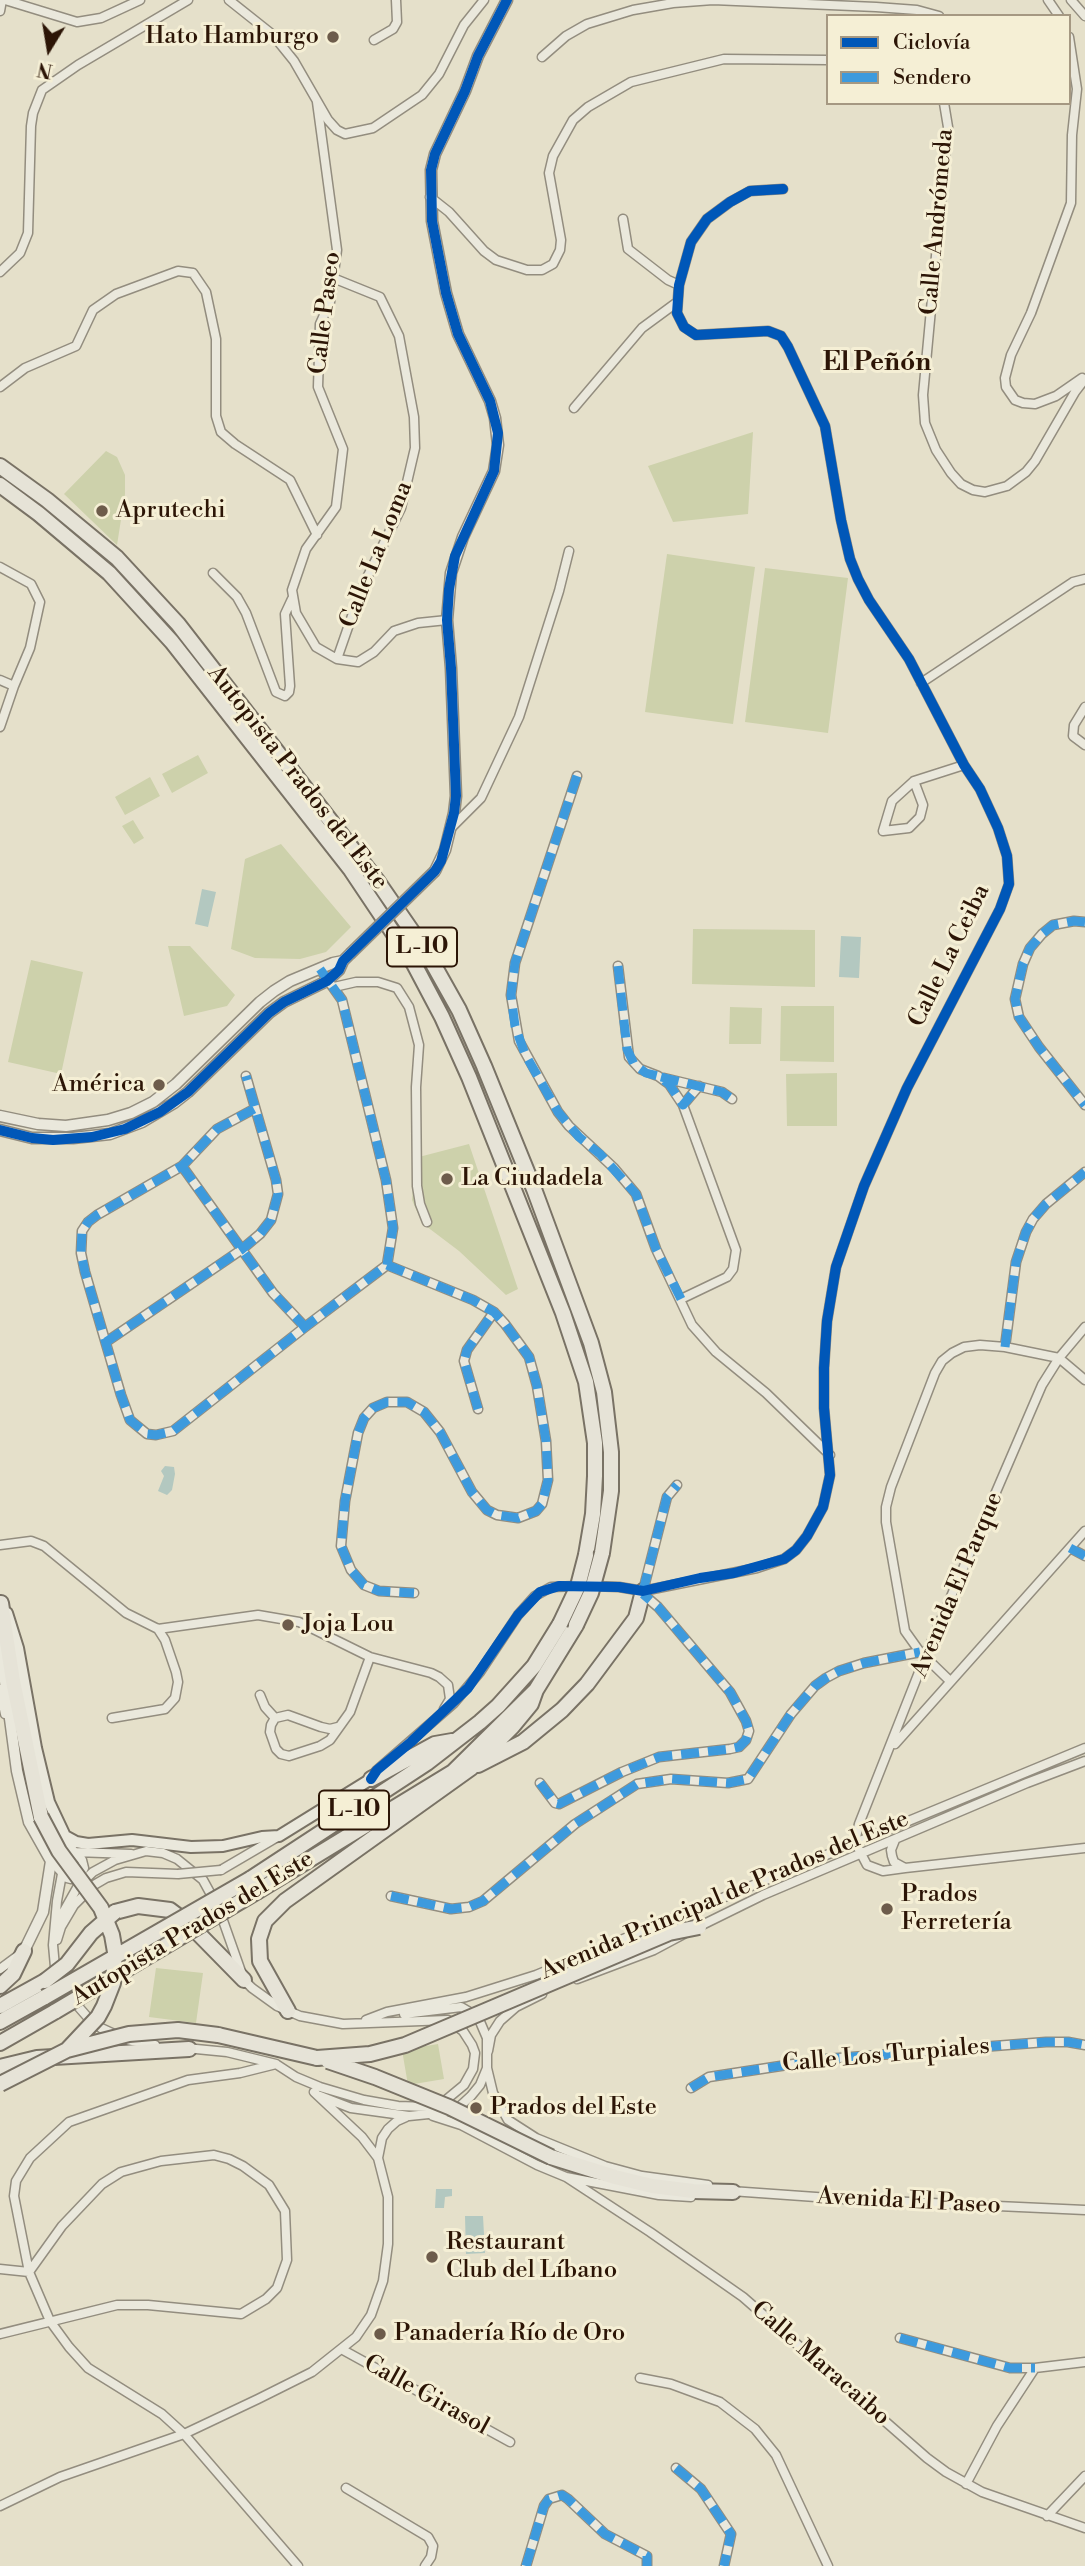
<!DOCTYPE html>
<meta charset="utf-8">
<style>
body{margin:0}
#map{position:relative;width:1085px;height:2566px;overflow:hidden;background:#e5e0ca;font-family:"Libre Bodoni",serif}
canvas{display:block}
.legend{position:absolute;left:826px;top:14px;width:245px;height:91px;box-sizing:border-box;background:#f5efd5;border:2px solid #a59882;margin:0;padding:9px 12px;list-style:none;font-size:21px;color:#2c1506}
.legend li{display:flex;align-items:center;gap:14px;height:35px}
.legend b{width:35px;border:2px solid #a59882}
.north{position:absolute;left:14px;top:14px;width:70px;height:70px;-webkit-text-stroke:5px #f5efd5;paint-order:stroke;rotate:191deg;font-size:19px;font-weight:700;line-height:28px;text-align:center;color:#2c1506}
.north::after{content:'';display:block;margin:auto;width:24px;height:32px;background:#2c1506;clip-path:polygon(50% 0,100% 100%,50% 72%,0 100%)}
</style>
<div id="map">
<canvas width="1085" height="2566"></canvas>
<ul class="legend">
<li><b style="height:9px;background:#0057b8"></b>Ciclovía</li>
<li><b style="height:9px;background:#3d9add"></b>Sendero</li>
</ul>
<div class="north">N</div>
</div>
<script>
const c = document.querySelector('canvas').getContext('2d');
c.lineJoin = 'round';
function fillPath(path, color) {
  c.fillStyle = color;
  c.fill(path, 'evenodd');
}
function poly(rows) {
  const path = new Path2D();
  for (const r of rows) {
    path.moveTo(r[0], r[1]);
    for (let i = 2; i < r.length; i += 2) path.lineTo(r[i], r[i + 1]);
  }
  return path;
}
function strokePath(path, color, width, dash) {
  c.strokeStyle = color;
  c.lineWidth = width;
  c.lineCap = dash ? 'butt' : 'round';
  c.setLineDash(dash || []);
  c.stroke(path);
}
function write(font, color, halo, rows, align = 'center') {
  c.font = font + ' "Libre Bodoni",serif';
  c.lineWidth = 6;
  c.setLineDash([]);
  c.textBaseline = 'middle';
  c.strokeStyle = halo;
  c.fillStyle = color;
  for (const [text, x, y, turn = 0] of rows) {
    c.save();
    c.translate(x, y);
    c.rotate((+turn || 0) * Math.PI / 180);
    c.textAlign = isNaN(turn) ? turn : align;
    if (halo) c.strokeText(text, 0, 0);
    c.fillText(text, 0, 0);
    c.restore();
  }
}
const green = poly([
 [753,432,748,514,673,522,648,466],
 [106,451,117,457,125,475,125,494,117,545,64,494],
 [667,554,755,567,733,724,645,712],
 [765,568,848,578,828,733,745,722],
 [198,755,208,773,172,793,162,774],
 [150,777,160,796,125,815,115,797],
 [133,820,144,838,134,844,122,826],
 [281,844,351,927,326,952,300,959,255,958,231,949,245,859],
 [693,929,815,930,815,987,692,984],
 [168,946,190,946,235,995,227,1006,184,1016],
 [31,960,83,972,61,1074,8,1062],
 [781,1006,834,1006,834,1062,780,1061],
 [730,1007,762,1008,761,1044,729,1044],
 [837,1073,837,1126,787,1126,786,1074],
 [469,1144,518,1289,506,1295,459,1251,422,1223,412,1200,415,1158],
 [156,1968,203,1973,196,2023,149,2017],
 [438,2044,444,2079,408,2085,402,2050]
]);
const water = poly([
 [202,889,216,892,208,927,195,924],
 [841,936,861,937,859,978,839,977],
 [165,1466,174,1467,175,1474,172,1490,167,1495,158,1491,164,1476,161,1471],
 [436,2189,452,2189,452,2196,445,2197,444,2208,435,2208],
 [465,2216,483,2216,485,2253,466,2254]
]);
const minor = poly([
 [5,0,77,22,101,18,140,0],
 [229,0,273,35,294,61,328,120,337,130,345,134,373,128,422,95,439,74,464,25,484,0],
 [1048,0,1059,16],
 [1071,0,1085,16],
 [0,11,2,0],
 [1069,37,1077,89,1072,135,1071,203,1031,313,1011,355,1005,378,1006,387,1015,400,1023,403,1035,404,1056,396,1082,378],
 [374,40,393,29,397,22,396,0],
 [542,57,566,36,587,24,633,10,673,3,713,0,876,7,917,10,939,16],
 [317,102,337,250,330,302,320,324,318,387,343,449,336,507,306,549,292,590,296,613,316,647,337,659,358,662,374,652,394,631,418,623,447,620],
 [944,103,948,127,923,395,925,423,936,450,951,473,961,484,973,490,985,492,1007,486,1026,472,1035,461,1075,392,1085,379],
 [430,197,449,212,484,251,496,260,527,270,542,270,553,264,560,250,561,240,549,173,553,156,573,120,588,107,631,82,724,59,828,60],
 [623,219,628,249,668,280,679,285],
 [0,272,20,253,28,233,31,126,33,113,42,90,78,65,188,0],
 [333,278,380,297,399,336,414,417,415,448,401,508,361,590,337,659],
 [0,387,25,368,76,346,93,310,116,294,178,271,193,273,206,292,216,339,216,416,221,432,235,444,290,480,317,535],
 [574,408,642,328,676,303],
 [0,567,31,584,40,602,30,648,14,686,0,727],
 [213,573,237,597,246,613,276,692,285,696,289,692,290,686,285,614,292,599],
 [0,680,14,686],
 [921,683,1073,582,1085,579],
 [1085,707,1074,725,1073,736,1085,745],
 [577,776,515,963,511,995,519,1041,558,1112,569,1126,614,1168,636,1194,656,1249,692,1325,716,1352,766,1393,830,1455],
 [914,781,923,805,920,817,909,828,883,831,892,801,914,781,964,765],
 [450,829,481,798,519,717,559,591,569,551],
 [1085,922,1074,921,1053,925,1042,934,1030,948,1023,964,1015,999,1019,1017,1039,1047,1085,1105],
 [618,966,629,1057,640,1069,658,1076,669,1084,683,1105,736,1250,733,1269,727,1277,681,1299],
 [334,987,356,982,378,982,397,988,409,1007,419,1045,416,1087,417,1186,420,1204,427,1222],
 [664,1078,722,1092,732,1099],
 [683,1105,699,1086],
 [254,1109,217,1129,182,1166,97,1215,88,1222,82,1231,81,1253,85,1272,121,1395,130,1420,147,1434,156,1435,173,1431,305,1327,387,1265,393,1228,386,1180,342,1000,320,969],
 [182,1166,273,1293,305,1327],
 [387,1265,473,1300,494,1312,505,1324,529,1357,537,1386,546,1441,548,1480,542,1504,536,1511,518,1518,497,1515,487,1510,472,1492,440,1432,424,1412,407,1402,387,1402,373,1408,364,1418,358,1433,345,1501,341,1546,351,1570,364,1585,379,1591,414,1593],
 [106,1342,241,1250,260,1234,271,1220,278,1194,276,1180,246,1076],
 [1005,1347,1016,1262,1026,1232,1033,1219,1046,1204,1085,1172],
 [478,1409,464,1361,467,1350,494,1312],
 [0,1545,31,1541,44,1546,126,1613,158,1629,258,1615,299,1622,370,1657,431,1673,439,1677,448,1685,450,1699,444,1709],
 [1070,1548,1085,1556],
 [592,1586,619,1587,643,1591,757,1568,784,1559,796,1550,807,1536,823,1507,830,1475,824,1408,824,1368,827,1321,836,1267,864,1186,907,1088,1000,909,1009,884,1007,856,998,828,980,789,964,765,909,659,869,600,858,579,850,559,841,520,825,426,788,347,781,336,768,331,696,335,684,327,677,313,679,285,691,242,707,219,730,202,750,191,783,189],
 [643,1591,667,1497,677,1485],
 [950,1681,920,1652,905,1631,886,1522,886,1507,891,1487,935,1373,942,1361,952,1353,964,1347,980,1345,1005,1347,1059,1358,1085,1380],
 [0,1689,5,1714],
 [260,1695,265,1707,275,1718],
 [112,1718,165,1709,175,1698,178,1682,176,1672,165,1640,158,1629],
 [338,1727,330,1729,321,1727,288,1715,275,1718,271,1725,270,1732,276,1749,281,1754,289,1756,320,1746,330,1740,350,1712,370,1657],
 [895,1744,1085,1531],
 [376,1771,454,1703,480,1672,518,1615,535,1596,551,1587,579,1586],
 [540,1783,555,1803,559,1804,622,1772,659,1757,730,1749,739,1747,746,1740,749,1731,746,1721,730,1692,658,1607,643,1594],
 [895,1840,891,1850,892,1856,894,1862,905,1868,1085,1848],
 [75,1852,131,1854],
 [51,1861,67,1878,71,1879,81,1874,84,1868,82,1860,61,1837],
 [905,1868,883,1871,867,1865,855,1842,859,1824,925,1657,1042,1385,1059,1358,1085,1327],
 [221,1870,279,1836],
 [62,1874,57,1901,53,1945,55,1967,69,1996,90,2020,101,2028,127,2040,155,2045],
 [391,1896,451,1909,469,1907,483,1901,575,1824,637,1784,671,1779,728,1783,748,1779,791,1714,815,1686,826,1678,839,1671,864,1663,920,1652],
 [55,1927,78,1886,93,1872,115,1860,146,1851,163,1853,177,1859,203,1880,214,1900],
 [696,1928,763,1895,1027,1783,1085,1761],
 [57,1940,61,1927,74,1905,94,1885,106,1878,126,1872,178,1874],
 [0,1969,19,1955],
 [577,1979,654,1950,684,1934],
 [366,2020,387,2012,466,1997,536,1975,1085,1748],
 [186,2048,227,2052,276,2064,296,2077,320,2087,364,2100,398,2106,427,2107,441,2104,464,2085,473,2069,475,2053,472,2045,463,2031,448,2020,343,2024,300,2016,277,2006,252,1988,244,1980,220,1912],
 [488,2051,491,2035,500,2021,516,2007,542,1994],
 [276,2064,240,2073,188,2080,69,2122,30,2158,16,2181,14,2196,29,2272,50,2321,69,2347,88,2368,162,2414,184,2434,298,2566],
 [487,2068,493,2093,508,2120,536,2138,605,2166,642,2176,708,2185],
 [691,2088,709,2077,826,2059,1046,2042,1068,2042,1085,2045],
 [320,2096,351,2108,409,2116,448,2112,458,2108,471,2096,480,2085,487,2068,487,2038,478,2017,461,2007,404,2014],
 [433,2116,461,2125,537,2165,566,2177,659,2195,691,2197],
 [378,2158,382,2138,388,2129,397,2121,406,2117],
 [566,2177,650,2232,743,2297,927,2458,946,2472,982,2492,1085,2528],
 [731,2191,844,2199,1085,2210],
 [0,2269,29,2272,62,2226,102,2184,121,2172,161,2161,214,2155,229,2159,243,2166,269,2185,285,2211,287,2260,277,2288,266,2299,241,2314,148,2305,117,2305,0,2334],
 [900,2338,1010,2368,1035,2368],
 [343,2350,510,2442],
 [640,2378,671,2384,720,2402,755,2429,776,2455,828,2566],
 [676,2468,701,2489,731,2534,724,2566],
 [966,2484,997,2426,1035,2368,1085,2362],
 [346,2488,428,2537,433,2546,431,2557,425,2566],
 [0,2506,60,2477,184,2434,258,2399,312,2372,356,2337,371,2315,383,2281,388,2244,388,2197,378,2158,362,2137,314,2092],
 [1047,2516,1085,2476],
 [526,2566,544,2506,549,2499,562,2495,568,2499,605,2534,647,2556,647,2566]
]);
const tertiary = poly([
 [435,871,445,850,454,813,456,796,451,668,447,620,451,573,463,537,494,471,498,445,495,418,490,401,458,334,446,293,432,221,431,170,435,154,465,91,478,56,507,0],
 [0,1116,38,1124,66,1126,108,1120,131,1113,153,1102,176,1084,260,1002,274,991,290,981,333,963,343,961],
 [0,1130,32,1138,73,1138,110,1134,142,1122,174,1103,188,1092,269,1013,284,1002,327,981,339,970,343,961,350,954],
 [0,1644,17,1771,29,1822,51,1861,43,1912,24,1951]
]);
const secondary = poly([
 [7,1613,18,1648,36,1748,49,1802,65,1836,76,1842,88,1844,132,1840,191,1847,223,1846,262,1837,279,1836,371,1779]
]);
const motorway = poly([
 [0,466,47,500,117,558,178,624,378,882,427,953,459,1010,484,1066,534,1189,591,1343,604,1392,611,1452,611,1491,602,1553],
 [0,485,39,514,109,573,172,642,351,870,414,964,442,1017,469,1077,563,1313,586,1382,595,1443,595,1476,593,1514,586,1555],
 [1,1603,13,1681,41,1817],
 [478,1765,523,1742,562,1710,587,1684,636,1618,643,1591],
 [371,1779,435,1744,452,1741],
 [250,1879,427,1763,480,1722,498,1706,534,1666,560,1624],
 [258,1891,453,1772,536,1690,576,1625],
 [115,1912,138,1906,170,1910,190,1925,244,1980],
 [0,1986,13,1974,24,1951],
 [0,2006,45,1981],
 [288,2011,260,1961,259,1939,265,1921,285,1901,471,1768,512,1727,531,1704,536,1690],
 [0,2022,45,1997],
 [218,2035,317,2058],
 [0,2043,56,2011],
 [0,2067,37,2058,189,2049],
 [551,2157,615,2177,652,2186,693,2191,733,2192]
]);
const minorBridge = poly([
 [178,1874,221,1870]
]);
const tertiaryBridge = poly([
 [350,954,435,871]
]);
const motorwayBridge = poly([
 [560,1624,578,1586,586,1555],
 [576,1625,591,1593,602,1553],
 [41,1817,59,1851,101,1908,112,1935,115,1952,113,1983,104,2006,98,2017,67,2050],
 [45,1981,67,1964,91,1933,115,1912],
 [45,1997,250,1879],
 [56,2011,258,1891],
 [317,2058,370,2054,405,2045,669,1933,699,1927],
 [328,2061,375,2077,449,2107,551,2157],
 [0,2084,67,2050,129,2034,178,2030,218,2035]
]);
const quiet = poly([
 [577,776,515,963,511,995,515,1026,525,1054,558,1112,579,1137,600,1154,636,1194,656,1249,681,1299],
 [1085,922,1074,921,1053,925,1042,934,1030,948,1023,964,1015,999,1019,1017,1039,1047,1085,1105],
 [618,966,627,1049,634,1064,646,1073,658,1076,669,1084,683,1105,699,1086],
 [661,1077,722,1092,732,1099],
 [254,1109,217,1129,182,1166,97,1215,88,1222,82,1231,81,1253,85,1272,121,1395,130,1420,147,1434,156,1435,173,1431,305,1327,387,1265,393,1228,386,1180,342,1000,320,969],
 [182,1166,273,1293,305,1327],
 [387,1265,473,1300,494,1312,505,1324,529,1357,537,1386,546,1441,548,1480,542,1504,536,1511,518,1518,497,1515,487,1510,472,1492,440,1432,424,1412,407,1402,387,1402,373,1408,364,1418,358,1433,345,1501,341,1546,351,1570,364,1585,379,1591,414,1593],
 [106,1342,241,1250,260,1234,271,1220,278,1194,276,1180,246,1076],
 [1005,1347,1016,1262,1026,1232,1033,1219,1046,1204,1085,1172],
 [478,1409,464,1361,467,1350,494,1312],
 [1070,1548,1085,1556],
 [643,1591,667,1497,677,1485],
 [540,1783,555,1803,559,1804,622,1772,659,1757,730,1749,739,1747,746,1740,749,1731,746,1721,730,1692,658,1607,643,1594],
 [391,1896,451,1909,469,1907,483,1901,575,1824,637,1784,671,1779,728,1783,748,1779,791,1714,815,1686,826,1678,839,1671,864,1663,920,1652],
 [691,2088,709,2077,826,2059,1046,2042,1068,2042,1085,2045],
 [900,2338,1010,2368,1035,2368],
 [676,2468,701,2489,731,2534,724,2566],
 [526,2566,544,2506,549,2499,562,2495,568,2499,605,2534,647,2556,647,2566]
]);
const cycleway = poly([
 [0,1130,32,1138,53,1140,92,1137,125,1129,160,1112,188,1092,269,1013,284,1002,327,981,339,970,343,961,435,871,441,861,454,813,456,796,451,668,447,620,449,589,455,556,494,471,498,433,490,401,458,334,446,293,432,221,431,170,435,154,465,91,478,56,507,0],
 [371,1779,377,1770,411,1742,468,1688,518,1615,540,1592,559,1586,619,1587,643,1591,700,1578,734,1573,784,1559,796,1550,807,1536,823,1507,830,1475,824,1408,824,1368,827,1321,836,1267,864,1186,907,1088,1000,909,1009,884,1007,856,998,828,980,789,964,765,909,659,869,600,858,579,850,559,841,520,825,426,788,347,781,336,768,331,696,335,684,327,677,313,679,285,691,242,707,219,730,202,750,191,783,189]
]);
const markers = [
 [333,37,7,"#6d5c4b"],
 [102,511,7,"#6d5c4b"],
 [159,1085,7,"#6d5c4b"],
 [447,1179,7,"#6d5c4b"],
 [288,1625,7,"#6d5c4b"],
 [887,1909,7,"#6d5c4b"],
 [476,2108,7,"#6d5c4b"],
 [432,2257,7,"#6d5c4b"],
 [380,2334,7,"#6d5c4b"]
];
const shields = [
 [422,947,70],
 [354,1810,70]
];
const shieldNames = [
 ["L-10",422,947],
 ["L-10",354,1810]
];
const poiNames = [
 ["Hato Hamburgo",319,37,"right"],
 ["Aprutechi",116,511],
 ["América",145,1085,"right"],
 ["La Ciudadela",461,1179],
 ["Joja Lou",302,1625],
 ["Prados",901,1895],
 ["Ferretería",901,1923],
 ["Prados del Este",490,2108],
 ["Restaurant",446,2243],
 ["Club del Líbano",446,2271],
 ["Panadería Río de Oro",394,2334]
];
const streetNames = [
 ["Calle Andrómeda",938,222,-85],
 ["Calle Paseo",326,313,-83],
 ["Calle La Loma",377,555,-68],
 ["Autopista Prados del Este",297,778,52],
 ["Calle La Ceiba",950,956,-64],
 ["Avenida El Parque",958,1585,-67],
 ["Avenida Principal de Prados del Este",725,1896,-23],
 ["Autopista Prados del Este",193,1929,-31],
 ["Calle Los Turpiales",886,2056,-5],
 ["Avenida El Paseo",909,2202,3],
 ["Calle Maracaibo",820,2364,41],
 ["Calle Girasol",426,2396,29]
];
const neighbourhoodNames = [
 ["El Peñón",877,364]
];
fillPath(green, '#cdd1ab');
fillPath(water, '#b3c8c0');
strokePath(minor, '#938d7f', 11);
strokePath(tertiary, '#938d7f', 13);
strokePath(secondary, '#797265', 14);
strokePath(motorway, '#797265', 18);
strokePath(minor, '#eae8dc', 8);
strokePath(tertiary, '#eae8dc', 10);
strokePath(secondary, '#eae8dc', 10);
strokePath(motorway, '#e6e3d7', 14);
strokePath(minorBridge, '#938d7f', 11, []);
strokePath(tertiaryBridge, '#938d7f', 13, []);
strokePath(motorwayBridge, '#797265', 18, []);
strokePath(minorBridge, '#eae8dc', 8);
strokePath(tertiaryBridge, '#eae8dc', 10);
strokePath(motorwayBridge, '#e6e3d7', 14);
strokePath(quiet, '#3d9add', 9, [18, 9]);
strokePath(cycleway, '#0057b8', 10);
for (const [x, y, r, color] of markers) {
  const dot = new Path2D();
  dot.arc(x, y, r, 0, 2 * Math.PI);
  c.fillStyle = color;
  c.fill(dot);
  strokePath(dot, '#f5efd5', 2.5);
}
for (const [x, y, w] of shields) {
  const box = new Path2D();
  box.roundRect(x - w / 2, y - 19.5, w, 39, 5);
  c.fillStyle = '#f5efd5';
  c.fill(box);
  strokePath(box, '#2c1506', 2);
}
write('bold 23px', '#2c1506', null, shieldNames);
write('24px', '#2c1506', '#f5efd5', poiNames, 'left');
write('24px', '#2c1506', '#f5efd5', streetNames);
write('bold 26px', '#2c1506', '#f5efd5', neighbourhoodNames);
</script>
